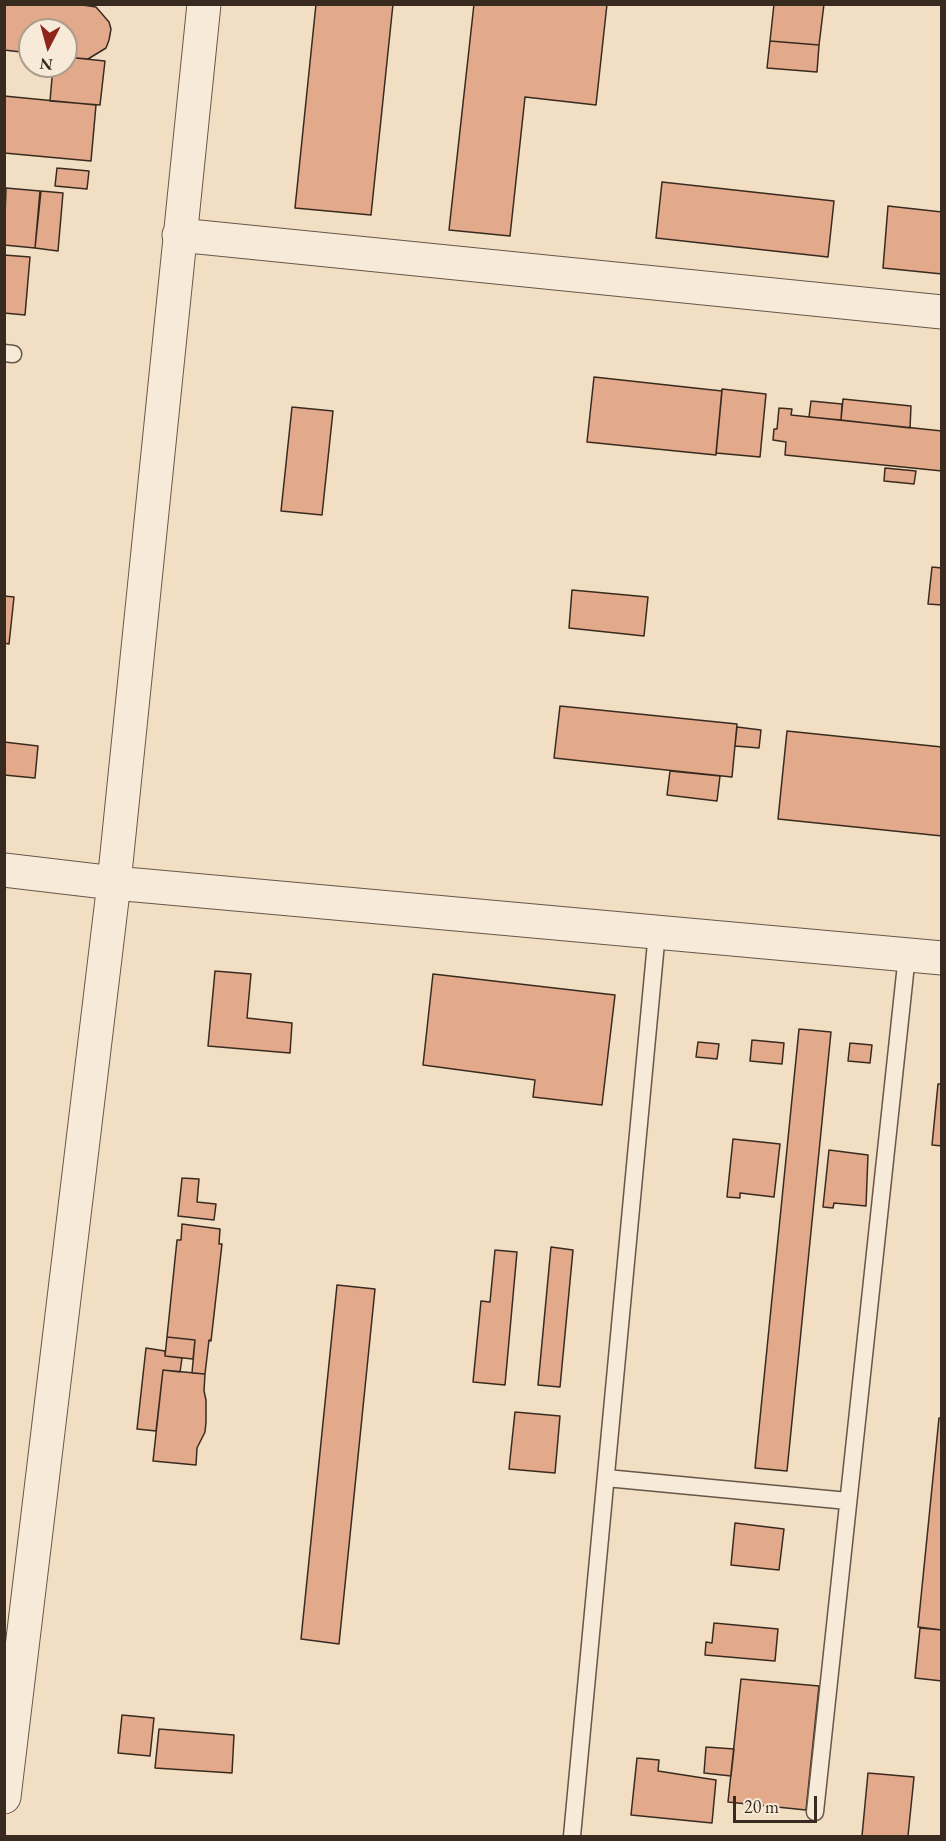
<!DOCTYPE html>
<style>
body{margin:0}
#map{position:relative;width:946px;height:1841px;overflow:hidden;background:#f2dec3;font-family:"EB Garamond",serif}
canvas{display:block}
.frame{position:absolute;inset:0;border:6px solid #392a20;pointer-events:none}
.north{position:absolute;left:18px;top:18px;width:60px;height:60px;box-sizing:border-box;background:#f7ead8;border:2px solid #ab9d8e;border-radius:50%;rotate:186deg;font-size:16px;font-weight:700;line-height:24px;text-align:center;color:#392a20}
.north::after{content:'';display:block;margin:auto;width:21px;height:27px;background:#8f2418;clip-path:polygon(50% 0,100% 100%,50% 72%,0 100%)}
.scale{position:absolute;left:733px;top:1796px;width:84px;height:27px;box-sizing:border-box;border:3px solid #392a20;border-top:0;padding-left:8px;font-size:18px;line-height:21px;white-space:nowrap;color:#392a20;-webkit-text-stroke:4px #f7ead8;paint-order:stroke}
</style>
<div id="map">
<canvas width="946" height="1841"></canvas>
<div class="frame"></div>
<div class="north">N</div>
<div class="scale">20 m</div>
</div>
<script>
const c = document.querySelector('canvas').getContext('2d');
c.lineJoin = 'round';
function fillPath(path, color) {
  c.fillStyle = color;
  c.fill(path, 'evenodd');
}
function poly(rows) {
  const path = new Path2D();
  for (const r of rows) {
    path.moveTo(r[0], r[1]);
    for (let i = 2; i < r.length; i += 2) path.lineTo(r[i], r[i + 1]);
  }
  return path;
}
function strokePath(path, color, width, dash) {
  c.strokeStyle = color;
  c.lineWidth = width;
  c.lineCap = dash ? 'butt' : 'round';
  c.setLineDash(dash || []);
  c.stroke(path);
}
const building = poly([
 [4,4,76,4,96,7,109,22,111,29,109,40,106,48,88,59,66,57,66,30,30,30,30,53,4,50,4,4],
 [316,4,393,4,371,215,295,208,316,4],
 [474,4,607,4,596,105,525,97,510,236,449,230,474,4],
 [774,4,824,4,819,45,770,41,774,4],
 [770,41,819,45,817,72,767,68,770,41],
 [66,57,105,61,100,105,50,101,53,66,66,66,66,57],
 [4,96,96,105,91,161,4,153,4,96],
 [57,168,89,171,87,189,55,186,57,168],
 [662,182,834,201,828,257,656,238,662,182],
 [6,188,40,191,35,248,4,245,6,188],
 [41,191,63,193,58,251,35,248,41,191],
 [888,206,942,212,942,274,883,268,888,206],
 [4,255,30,257,25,315,4,313,4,255],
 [594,377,722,391,716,455,587,442,594,377],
 [722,389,766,394,760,457,716,453,722,389],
 [843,399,911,406,910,428,841,420,843,399],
 [811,401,842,404,841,420,809,417,811,401],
 [292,407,333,411,322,515,281,511,292,407],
 [779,408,792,409,791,415,942,431,942,471,785,455,786,442,773,440,774,429,777,429,779,408],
 [885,468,916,471,914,484,884,481,885,468],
 [932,567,942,568,942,605,928,604,932,567],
 [572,590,648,597,644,636,569,628,572,590],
 [4,596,14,597,9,644,4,643,4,596],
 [560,706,737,724,732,777,554,758,560,706],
 [737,727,761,730,759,748,735,746,737,727],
 [787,731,942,747,942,836,778,819,787,731],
 [4,742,38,746,35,778,4,775,4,742],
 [670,771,720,776,717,801,667,795,670,771],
 [215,971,251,974,247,1018,292,1023,290,1053,208,1046,215,971],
 [433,974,615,995,602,1105,533,1097,535,1080,423,1065,433,974],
 [799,1029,831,1032,787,1471,755,1468,799,1029],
 [752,1040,784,1043,782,1064,750,1061,752,1040],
 [698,1042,719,1044,717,1059,696,1057,698,1042],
 [850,1043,872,1045,870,1063,848,1061,850,1043],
 [938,1084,942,1084,942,1146,932,1145,938,1084],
 [733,1139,780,1144,774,1197,740,1193,740,1198,727,1197,733,1139],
 [829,1150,868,1155,866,1206,834,1203,833,1208,823,1207,829,1150],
 [182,1178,199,1179,197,1202,216,1204,214,1220,178,1216,182,1178],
 [182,1224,220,1229,219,1244,222,1244,211,1341,209,1340,205,1374,192,1373,195,1340,167,1337,177,1240,181,1240,182,1224],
 [551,1247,573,1250,560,1387,538,1385,551,1247],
 [495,1250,517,1252,505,1385,473,1382,481,1301,490,1302,495,1250],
 [337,1285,375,1289,339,1644,301,1639,337,1285],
 [167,1337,195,1340,193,1359,165,1356,167,1337],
 [146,1348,165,1351,165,1356,182,1358,180,1372,163,1370,156,1431,137,1429,146,1348],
 [163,1370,205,1374,204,1391,206,1400,206,1422,205,1432,197,1448,196,1465,153,1461,163,1370],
 [515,1412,560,1416,555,1473,509,1469,515,1412],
 [939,1418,942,1418,942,1630,918,1627,939,1418],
 [735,1523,784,1529,779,1570,731,1565,735,1523],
 [714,1623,778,1629,775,1661,705,1655,706,1642,712,1643,714,1623],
 [920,1628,942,1630,942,1681,915,1678,920,1628],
 [741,1679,819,1686,806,1810,728,1802,741,1679],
 [122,1715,154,1718,150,1756,118,1753,122,1715],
 [159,1729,234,1735,232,1773,155,1768,159,1729],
 [706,1747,734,1749,731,1776,704,1773,706,1747],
 [637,1758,659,1760,658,1771,716,1780,712,1823,631,1815,637,1758],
 [868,1773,914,1777,908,1836,862,1836,868,1773]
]);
const lane = poly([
 [4,353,13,354],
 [606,1478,848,1501],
 [815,1812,907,955],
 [572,1836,657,932]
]);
const street = poly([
 [179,235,942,312],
 [4,870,114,883,942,958],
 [4,1797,114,883,204,4]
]);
fillPath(building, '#e2aa8b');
strokePath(building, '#392a20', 1.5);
strokePath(lane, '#675749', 19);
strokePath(street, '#675749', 35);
strokePath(lane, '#f7ead8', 16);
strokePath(street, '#f7ead8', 33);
</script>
